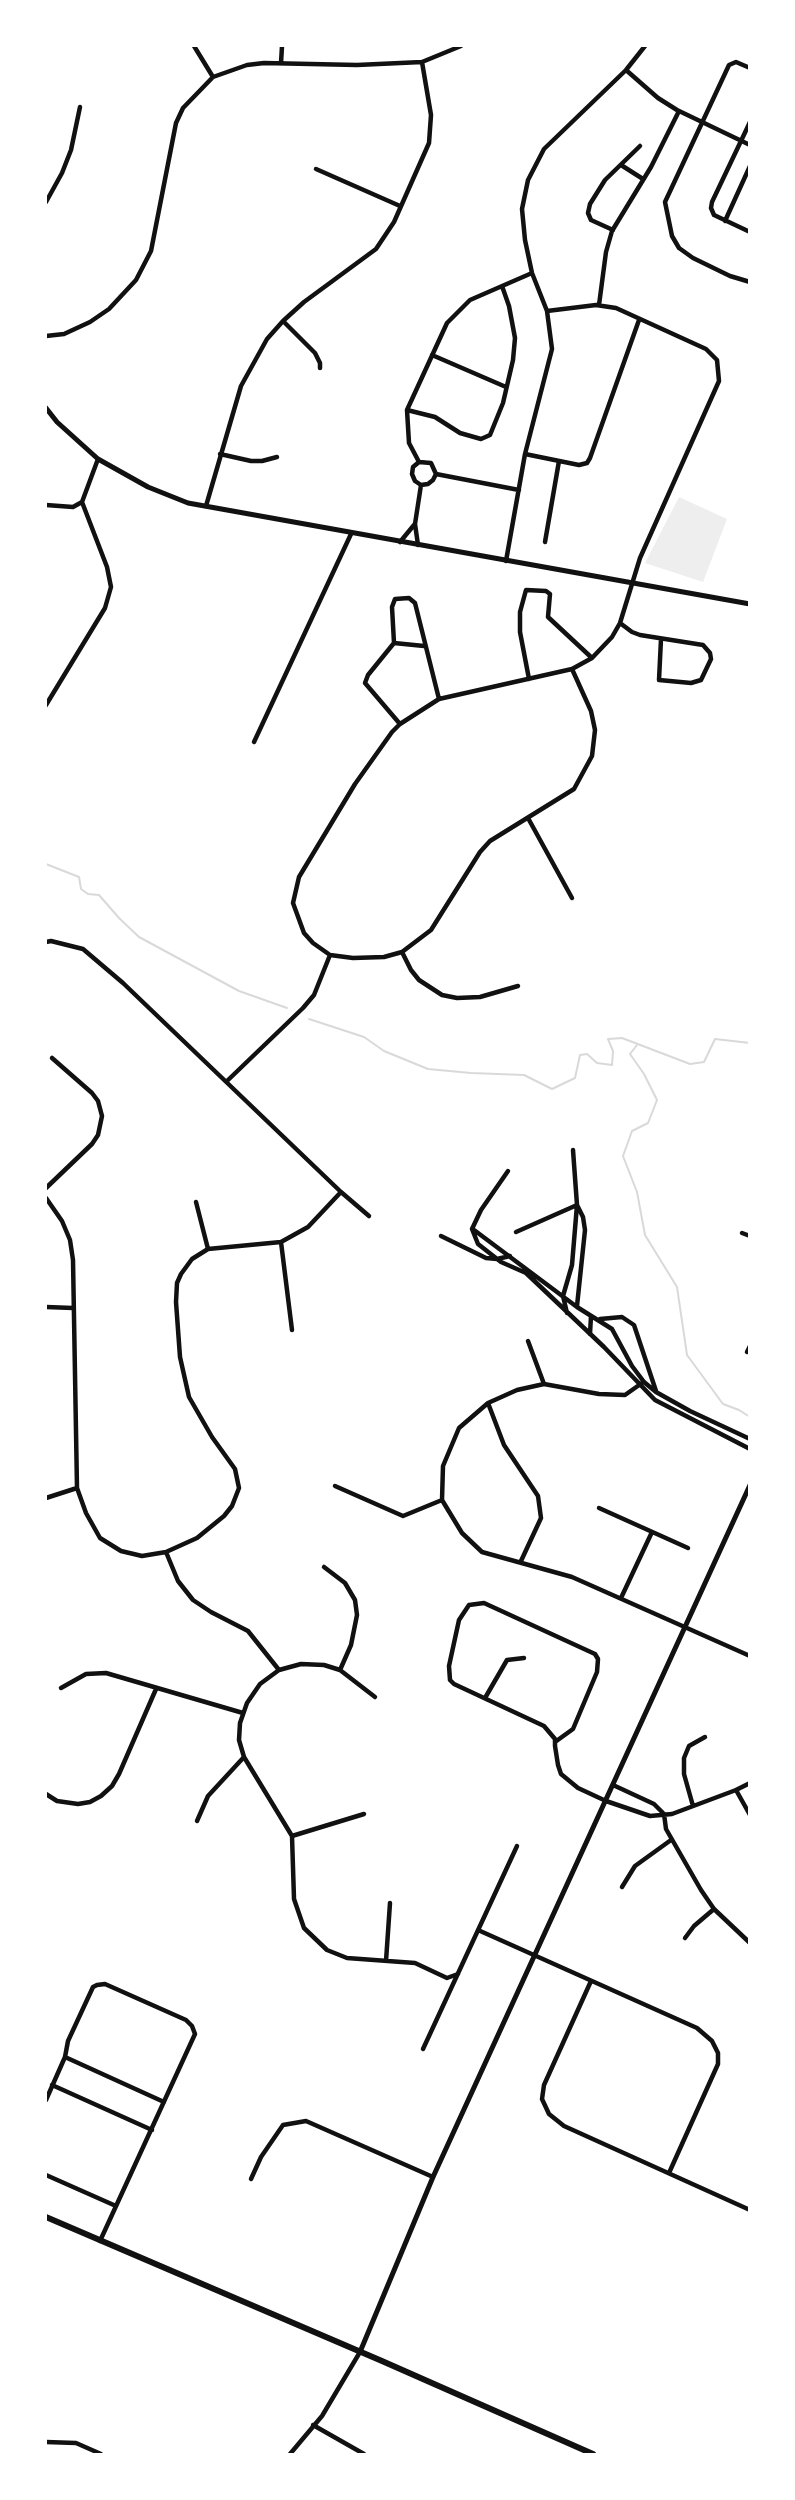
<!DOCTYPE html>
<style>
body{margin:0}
#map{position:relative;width:795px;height:2500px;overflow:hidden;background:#fff;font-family:Roboto,sans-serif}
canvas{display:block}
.frame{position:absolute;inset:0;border:47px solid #fff;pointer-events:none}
</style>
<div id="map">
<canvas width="795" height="2500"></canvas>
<div class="frame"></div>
</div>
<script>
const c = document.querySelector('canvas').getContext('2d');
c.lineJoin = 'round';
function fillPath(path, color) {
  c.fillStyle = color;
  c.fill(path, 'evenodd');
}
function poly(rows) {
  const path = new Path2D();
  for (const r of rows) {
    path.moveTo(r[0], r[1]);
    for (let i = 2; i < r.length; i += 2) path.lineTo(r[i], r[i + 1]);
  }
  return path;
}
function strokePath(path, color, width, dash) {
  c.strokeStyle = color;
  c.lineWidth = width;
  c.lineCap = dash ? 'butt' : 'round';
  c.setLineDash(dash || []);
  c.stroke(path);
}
const green = poly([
 [679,497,727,519,703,582,645,563]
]);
const stream = poly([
 [46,864,79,877,81,889,88,894,99,895,119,918,139,937,239,991,287,1008],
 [309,1019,364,1037,384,1051,428,1069,471,1073,524,1075,552,1089,575,1078,580,1055,587,1054,597,1063,612,1065,613,1051,608,1039,622,1038,690,1064,704,1062,715,1039,750,1043],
 [637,1045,630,1054,644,1074,657,1100,648,1123,632,1131,623,1156,637,1192,645,1235,677,1287,687,1355,723,1404,739,1410,750,1417]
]);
const minor = poly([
 [194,46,213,77],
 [281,63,282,46],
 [750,68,736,62,729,65,665,202,672,236,679,248,693,258,730,276,750,282],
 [626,70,658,98,677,110,750,145],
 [750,122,712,202,711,208,714,215,750,232],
 [621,165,643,179],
 [316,169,400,206],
 [46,202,62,173,71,150,80,107],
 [725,221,750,166],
 [613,230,591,220,588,213,590,204,605,180,640,146],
 [599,305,606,252,612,231,651,167,679,111],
 [547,311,596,305,616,308,706,349,717,360,719,381,640,558,620,623,612,637,592,658,572,669,439,699,400,724,392,732,355,784,299,877,293,903,304,933,313,943,330,955,353,958,384,957,402,952,431,930,480,852,490,841,574,789,592,756,595,730,591,711,572,669],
 [283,321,315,353,320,363,320,368],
 [46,336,64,334,90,322,109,309,136,280,151,251,176,123,183,108,213,77,247,65,264,63,357,65,422,62,461,46],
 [432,355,506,387],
 [407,410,435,417,460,433,481,439,490,435,503,403,513,360,515,338,509,306,502,286],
 [220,454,251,461,262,461,277,457],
 [525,454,579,465,587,463,590,458,639,320],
 [419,462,409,443,407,410,447,323,470,300,532,273],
 [419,462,431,463,436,474,433,480,428,484,421,485],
 [419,462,413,467,412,474,415,481,421,485],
 [436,474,519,490],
 [46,505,73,507,82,502,98,459],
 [206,506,241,386,267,339,283,321,304,302,376,249,394,222,429,143,431,115,422,62],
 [400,542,414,525],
 [545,542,559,461],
 [418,545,415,524,421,485],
 [506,561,525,454,552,349,547,311,532,273,525,240,522,209,528,180,544,149,626,70,645,46],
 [620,623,632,632,640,635,703,645,710,653,711,659,701,680,691,683,659,680,661,639],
 [394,643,424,646],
 [529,679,520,632,520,612,526,590,546,591,550,594,548,617,592,658],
 [46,705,105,608,111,587,107,567,82,502],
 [400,724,365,683,368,675,394,643,392,607,395,599,409,598,415,603,439,699],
 [254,742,351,534],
 [528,818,572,898],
 [46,942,51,941,83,949,123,983,341,1192,369,1216],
 [402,952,411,970,419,980,442,995,457,998,480,997,518,986],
 [227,1081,303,1008,314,995,330,955],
 [508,1171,481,1210,472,1229,478,1244,501,1262,526,1273,604,1347,655,1400,750,1449],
 [46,1188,92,1144,98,1135,102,1116,98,1101,92,1093,52,1058],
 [46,1198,62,1221,70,1240,73,1260,77,1488,86,1513,100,1538,121,1551,142,1556,166,1552,197,1538,224,1516,232,1506,239,1488,235,1469,212,1437,189,1397,180,1357,176,1302,177,1283,181,1274,192,1259,208,1249,281,1242,308,1227,341,1192],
 [196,1202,208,1249],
 [474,1230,577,1307,612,1329,632,1366,644,1382,656,1392,690,1411,750,1439],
 [516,1232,577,1205,573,1150],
 [742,1233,750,1236],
 [441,1236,486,1258,497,1259,510,1256],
 [281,1242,292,1330],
 [46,1307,73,1308],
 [567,1313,563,1296,572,1265,577,1205,583,1217,585,1230,577,1306],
 [600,1319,622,1317,634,1325,656,1391],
 [590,1334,591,1316],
 [528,1341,544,1384],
 [747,1352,750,1346],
 [488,1403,504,1445,538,1496,541,1518,521,1561],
 [335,1486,403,1516,442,1500],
 [46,1498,77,1488],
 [442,1500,462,1533,482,1552,572,1577,750,1656],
 [442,1500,443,1466,459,1428,488,1403,517,1390,544,1384,599,1394,625,1395,642,1383],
 [599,1508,688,1548],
 [166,1552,178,1581,193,1600,211,1612,248,1631,279,1670,260,1684,247,1703,240,1723,239,1740,244,1757,292,1836,294,1899,304,1928,327,1950,347,1958,415,1963,447,1978,458,1974],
 [324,1567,345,1583,355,1600,357,1615,351,1645,340,1670],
 [621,1598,652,1532],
 [279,1670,301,1664,324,1665,340,1670,375,1697],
 [61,1688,86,1674,106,1673,243,1713],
 [485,1698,507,1660,524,1658],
 [555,1742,573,1729,597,1672,598,1659,595,1654,484,1603,469,1605,459,1620,449,1666,450,1680,454,1684,544,1726,555,1739,555,1746,558,1765,561,1774,578,1788,606,1801,650,1816,672,1814,736,1790,750,1783],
 [613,1785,654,1804,663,1813],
 [736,1790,750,1815],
 [46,1794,57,1801,78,1804,90,1802,101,1796,112,1786,119,1774,156,1689],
 [693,1806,684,1774,684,1758,689,1746,705,1737],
 [664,1814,666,1829,701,1890,714,1909,750,1943],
 [197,1821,208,1796,244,1757],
 [292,1836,364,1814],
 [622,1887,635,1866,671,1840],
 [478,1930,697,2028,712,2041,718,2053,718,2064,669,2173],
 [685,1938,694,1926,714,1909],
 [386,1961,390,1903],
 [591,1981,544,2085,542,2099,549,2114,564,2126,750,2210],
 [423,2049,517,1846],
 [65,2057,164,2102],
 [52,2085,152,2130],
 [46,2100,65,2057,68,2041,93,1987,97,1985,105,1984,186,2020,192,2026,195,2034,100,2241],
 [46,2175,116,2206],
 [251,2179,261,2157,283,2125,306,2121,433,2177],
 [313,2425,364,2454],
 [46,2442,76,2443,101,2454],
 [290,2454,322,2416,360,2352]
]);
const tertiary = poly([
 [46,408,57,422,98,459,148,487,188,503,750,604],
 [360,2352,433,2177,750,1485]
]);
const primary = poly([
 [46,2217,382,2361,593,2454]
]);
fillPath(green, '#eee');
strokePath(stream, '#d9d9d9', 2);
strokePath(minor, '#111', 4.5);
strokePath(tertiary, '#111', 5);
strokePath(primary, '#111', 6);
</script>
